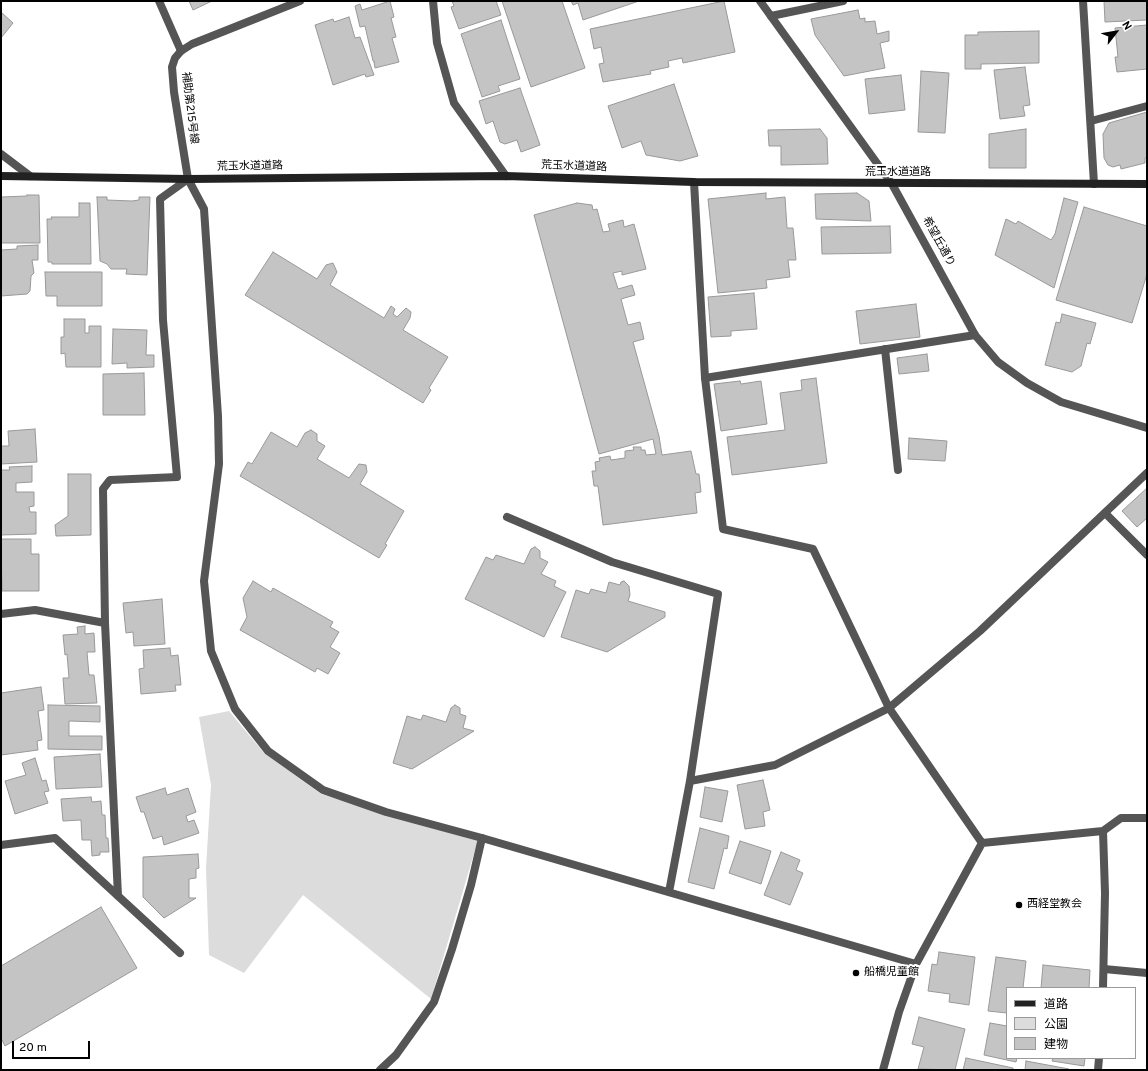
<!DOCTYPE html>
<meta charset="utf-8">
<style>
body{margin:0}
#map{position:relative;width:1148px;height:1071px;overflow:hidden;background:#fff;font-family:Overpass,"Noto Sans JP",sans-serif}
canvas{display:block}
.frame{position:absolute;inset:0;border:2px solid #000;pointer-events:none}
.legend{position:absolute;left:1006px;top:987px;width:130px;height:72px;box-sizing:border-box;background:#fff;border:1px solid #999;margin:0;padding:5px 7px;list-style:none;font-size:12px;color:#000}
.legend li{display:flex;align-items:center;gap:8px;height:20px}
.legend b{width:20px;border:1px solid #999}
.north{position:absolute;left:1096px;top:12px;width:40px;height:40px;-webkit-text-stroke:3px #fff;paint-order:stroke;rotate:59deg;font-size:11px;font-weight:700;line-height:16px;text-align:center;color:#000}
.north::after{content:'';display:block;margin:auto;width:14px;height:18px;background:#000;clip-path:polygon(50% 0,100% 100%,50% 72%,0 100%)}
.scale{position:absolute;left:12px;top:1041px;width:78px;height:18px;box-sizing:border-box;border:2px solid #000;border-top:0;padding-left:5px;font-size:12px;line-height:14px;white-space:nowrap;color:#000;-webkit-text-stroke:3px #fff;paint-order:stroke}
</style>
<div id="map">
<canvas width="1148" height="1071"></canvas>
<div class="frame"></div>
<ul class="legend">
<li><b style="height:5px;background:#222"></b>道路</li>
<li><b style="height:11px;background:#dcdcdc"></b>公園</li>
<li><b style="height:11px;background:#c4c4c4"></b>建物</li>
</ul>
<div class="north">N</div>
<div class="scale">20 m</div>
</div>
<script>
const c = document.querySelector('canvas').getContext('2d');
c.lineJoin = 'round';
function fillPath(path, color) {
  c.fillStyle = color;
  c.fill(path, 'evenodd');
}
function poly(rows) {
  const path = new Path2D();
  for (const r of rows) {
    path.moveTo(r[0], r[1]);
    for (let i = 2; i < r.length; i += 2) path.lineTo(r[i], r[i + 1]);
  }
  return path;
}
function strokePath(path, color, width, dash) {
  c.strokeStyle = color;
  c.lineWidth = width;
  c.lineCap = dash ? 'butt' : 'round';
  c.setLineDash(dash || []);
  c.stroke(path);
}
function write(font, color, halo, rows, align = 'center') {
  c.font = font + ' Overpass,"Noto Sans JP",sans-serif';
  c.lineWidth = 4;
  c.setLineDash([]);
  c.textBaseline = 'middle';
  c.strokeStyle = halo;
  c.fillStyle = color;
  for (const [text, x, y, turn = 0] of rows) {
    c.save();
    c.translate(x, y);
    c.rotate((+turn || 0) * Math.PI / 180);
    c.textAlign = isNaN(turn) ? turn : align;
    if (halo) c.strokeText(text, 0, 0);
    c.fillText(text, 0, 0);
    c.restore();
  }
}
const green = poly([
 [229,711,264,753,321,794,478,840,431,999,303,895,244,973,209,955,206,868,211,785,199,717]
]);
const building = poly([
 [189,1,212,1,193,10,189,1],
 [390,1,394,17,391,18,396,37,392,38,399,62,375,68,374,62,375,62,373,61,365,26,360,27,355,6,360,4,362,10,390,1],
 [452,1,496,1,501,15,459,29,451,7,454,6,452,1],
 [502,1,562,1,585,68,531,87,502,1],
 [571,1,639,1,583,20,578,3,573,5,571,1],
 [724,1,735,52,683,63,682,58,668,61,669,67,650,71,651,74,603,82,599,64,604,63,601,47,594,49,590,29,724,1],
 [1104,1,1147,1,1147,20,1105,22,1104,1],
 [858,10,860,19,865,18,865,22,875,21,877,34,889,31,889,41,880,43,885,68,844,76,815,35,811,19,858,10],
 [1,12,13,23,1,38,1,12],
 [349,17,355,38,360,37,374,75,366,77,365,74,333,85,315,25,333,19,334,22,349,17],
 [501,20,520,79,498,86,500,91,482,97,461,34,501,20],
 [1147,25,1147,69,1117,72,1115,57,1118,57,1115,28,1147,25],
 [1039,31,1039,63,981,64,981,69,965,69,965,35,978,35,978,32,1039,31],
 [1025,67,1030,105,1023,106,1025,116,1000,119,994,70,1025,67],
 [921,71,949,73,945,133,918,132,921,71],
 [901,75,905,110,869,114,865,79,901,75],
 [674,84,698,156,680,161,646,155,641,141,622,148,608,106,674,84],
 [520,88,540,145,521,152,517,140,505,144,500,142,493,121,486,124,479,101,520,88],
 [1147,112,1147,157,1145,158,1145,163,1121,169,1120,165,1113,167,1108,165,1104,158,1103,134,1109,123,1147,112],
 [820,129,827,138,828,164,781,165,781,146,769,146,768,130,820,129],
 [1026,129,1026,168,989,168,989,134,1026,129],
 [766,193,766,199,785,197,787,228,793,228,796,260,788,260,790,277,766,280,767,288,718,293,708,199,766,193],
 [857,193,869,201,871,221,816,219,815,194,857,193],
 [27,195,39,195,40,243,1,243,1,197,27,196,27,195],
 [97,197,107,197,107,200,132,201,139,200,139,197,150,197,147,275,126,274,127,269,111,269,107,264,100,261,97,197],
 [1064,198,1078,202,1054,288,995,255,1006,219,1016,224,1018,221,1051,240,1055,234,1064,198],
 [79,203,90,203,91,264,52,264,52,262,48,262,47,219,52,219,51,217,79,217,79,203],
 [577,203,592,205,593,210,597,209,603,232,610,231,608,224,623,220,624,227,634,224,646,269,622,275,622,271,613,273,618,289,632,285,635,295,621,299,628,325,640,322,644,339,633,342,659,436,662,455,691,451,696,474,699,474,701,492,695,493,697,513,603,525,598,486,594,486,592,471,596,471,595,462,600,461,599,458,610,456,611,460,625,458,625,451,634,450,633,447,641,447,641,450,645,450,646,455,656,454,653,439,599,454,534,215,577,203],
 [1084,207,1147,226,1147,274,1132,323,1056,300,1084,207],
 [890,226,891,253,822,254,821,227,890,226],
 [38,245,38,260,32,260,34,273,31,276,30,291,27,294,1,296,1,250,17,249,17,246,38,245],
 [273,252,317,279,326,265,333,263,337,272,330,285,384,318,391,306,395,309,393,314,397,317,406,308,411,312,410,318,403,330,448,357,429,388,431,390,423,403,245,295,273,252],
 [45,272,102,272,102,306,57,306,57,296,46,296,45,272],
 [754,293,757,329,731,331,731,336,711,337,708,297,754,293],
 [916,304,920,337,860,344,856,311,916,304],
 [1062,314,1096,323,1090,344,1087,343,1081,366,1072,372,1045,365,1056,322,1060,323,1062,314],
 [64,319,85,319,85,333,89,333,89,326,101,326,101,367,66,367,65,353,61,354,61,337,64,337,64,319],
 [113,329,147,330,146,355,154,355,154,367,127,368,127,363,112,364,113,329],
 [927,354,929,371,899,374,897,358,927,354],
 [144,373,145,415,103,415,103,374,144,373],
 [816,378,827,463,732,475,727,437,785,430,780,393,802,390,801,380,816,378],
 [740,381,741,384,761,381,767,424,721,431,714,384,740,381],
 [35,429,37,462,1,464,1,446,9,446,8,431,35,429],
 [311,430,317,434,317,441,325,446,317,459,349,478,359,464,366,465,367,472,360,484,404,511,385,544,387,545,379,558,240,476,248,462,252,464,271,432,297,447,305,433,311,430],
 [909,438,947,441,945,461,908,459,909,438],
 [32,466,32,482,16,483,16,492,34,492,34,506,29,507,30,512,36,512,36,534,1,535,1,470,10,470,9,467,32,466],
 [68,474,91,474,91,535,56,536,55,525,68,516,68,474],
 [1147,488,1147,518,1137,527,1122,511,1147,488],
 [1,539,31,539,31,554,39,554,39,591,2,591,1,539],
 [535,547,540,551,540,558,548,562,541,574,556,581,554,586,566,592,544,637,465,599,486,557,493,560,496,555,524,564,531,549,535,547],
 [253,581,271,592,273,588,333,622,330,627,339,632,330,647,340,653,328,674,317,668,315,672,240,630,247,617,243,598,253,581],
 [624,581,629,586,630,595,628,601,665,612,665,617,607,652,561,637,576,590,589,594,591,589,606,593,609,582,620,585,621,582,624,581],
 [162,599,165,644,134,646,133,632,126,633,123,603,162,599],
 [85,626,85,634,94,633,95,652,87,652,89,675,94,675,97,703,65,704,63,678,69,678,67,654,65,655,63,635,78,634,77,627,85,626],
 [170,648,171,656,178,655,181,685,175,685,176,691,141,694,139,669,144,668,143,650,170,648],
 [41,687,44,710,38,711,42,740,37,741,38,750,1,755,1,693,41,687],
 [48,705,100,706,100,722,69,721,69,736,102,736,102,750,48,749,48,705],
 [455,705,460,708,460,714,466,716,463,728,474,731,412,769,393,763,407,716,421,720,423,715,446,722,451,708,455,705],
 [100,754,102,787,56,789,54,757,100,754],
 [35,758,42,781,46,780,49,791,44,792,48,803,15,814,5,781,26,775,22,763,35,758],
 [763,780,770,810,763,812,765,826,745,829,737,785,763,780],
 [705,787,728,791,722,822,700,817,705,787],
 [165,788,167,795,188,788,196,812,186,816,188,822,194,820,199,833,164,845,162,836,153,839,144,812,141,812,136,797,165,788],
 [91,797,92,802,101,801,102,815,105,815,106,838,108,838,109,852,100,852,100,855,92,856,91,840,82,840,81,820,63,821,61,799,91,797],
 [700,828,729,836,727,849,724,848,714,889,688,882,700,828],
 [740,841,771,851,761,884,729,873,740,841],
 [781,852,800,860,796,870,803,873,790,905,764,895,781,852],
 [198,854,199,868,196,869,196,878,189,879,189,898,196,898,164,918,143,897,143,857,198,854],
 [101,907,137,968,5,1046,1,1038,1,966,101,907],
 [939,952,975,957,969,1005,949,1002,950,994,928,991,932,964,937,965,939,952],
 [996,957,1026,961,1023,988,1007,988,1007,1013,988,1011,996,957],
 [1043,965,1090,970,1089,988,1041,988,1043,965],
 [919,1017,965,1029,955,1070,918,1069,924,1047,912,1044,919,1017],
 [990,1023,1007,1026,1007,1058,1017,1058,1016,1062,984,1055,990,1023],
 [966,1058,1013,1068,1013,1070,963,1070,966,1058],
 [1053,1058,1085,1058,1084,1066,1052,1061,1053,1058],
 [1026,1061,1069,1069,1069,1070,1025,1070,1026,1061]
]);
const service = poly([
 [1091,121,1147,106],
 [885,349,898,470],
 [705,378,975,335],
 [1105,513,1147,555],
 [1104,969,1147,973]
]);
const minor = poly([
 [159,1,181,51],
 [433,1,437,43,454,103,506,176],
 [1083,1,1094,184],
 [771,16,843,1],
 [1,154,30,176],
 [694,182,705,378,723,529,813,549,889,708,982,843],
 [507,517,612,562,718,594,690,781,669,892],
 [1,614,35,610,105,623],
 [690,781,775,765,889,708,980,631,1147,473],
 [482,838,916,964],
 [982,843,1103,831,1121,818,1147,818],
 [1,845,55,838,180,953],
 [118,896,105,623,103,489,110,480,177,477,163,320,160,199,188,179],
 [1103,988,1105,893,1103,831],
 [883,1070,899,1012,916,964,982,843],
 [1098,1070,1099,1058]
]);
const tertiary = poly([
 [300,1,192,44,181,51,175,58,172,67,174,92,188,179,204,209,218,416,219,464,204,581,211,651,235,709,268,751,323,790,386,812,482,838,471,885,452,949,434,1002,396,1055,380,1070],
 [760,1,892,184,975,335,998,362,1027,383,1061,402,1147,428]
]);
const secondary = poly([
 [1,176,188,179,506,176,694,182,1147,184]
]);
const markers = [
 [1019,905,4,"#000"],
 [856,973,4,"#000"]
];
const streetNames = [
 ["補助第215号線",189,108,83],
 ["荒玉水道道路",250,167,-1],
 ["荒玉水道道路",574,167,2],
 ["荒玉水道道路",898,173],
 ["希望丘通り",938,242,61]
];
const poiNames = [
 ["西経堂教会",1027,905],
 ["船橋児童館",864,973]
];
fillPath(green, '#dcdcdc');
fillPath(building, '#c4c4c4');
strokePath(building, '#999', 1);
strokePath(service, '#555', 8);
strokePath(minor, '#555', 8);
strokePath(tertiary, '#555', 8);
strokePath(secondary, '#222', 8);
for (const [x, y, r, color] of markers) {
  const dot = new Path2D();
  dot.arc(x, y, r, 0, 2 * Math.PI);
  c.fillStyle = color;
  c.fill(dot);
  strokePath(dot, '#fff', 1.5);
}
write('11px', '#000', '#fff', streetNames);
write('11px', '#000', '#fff', poiNames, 'left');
</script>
